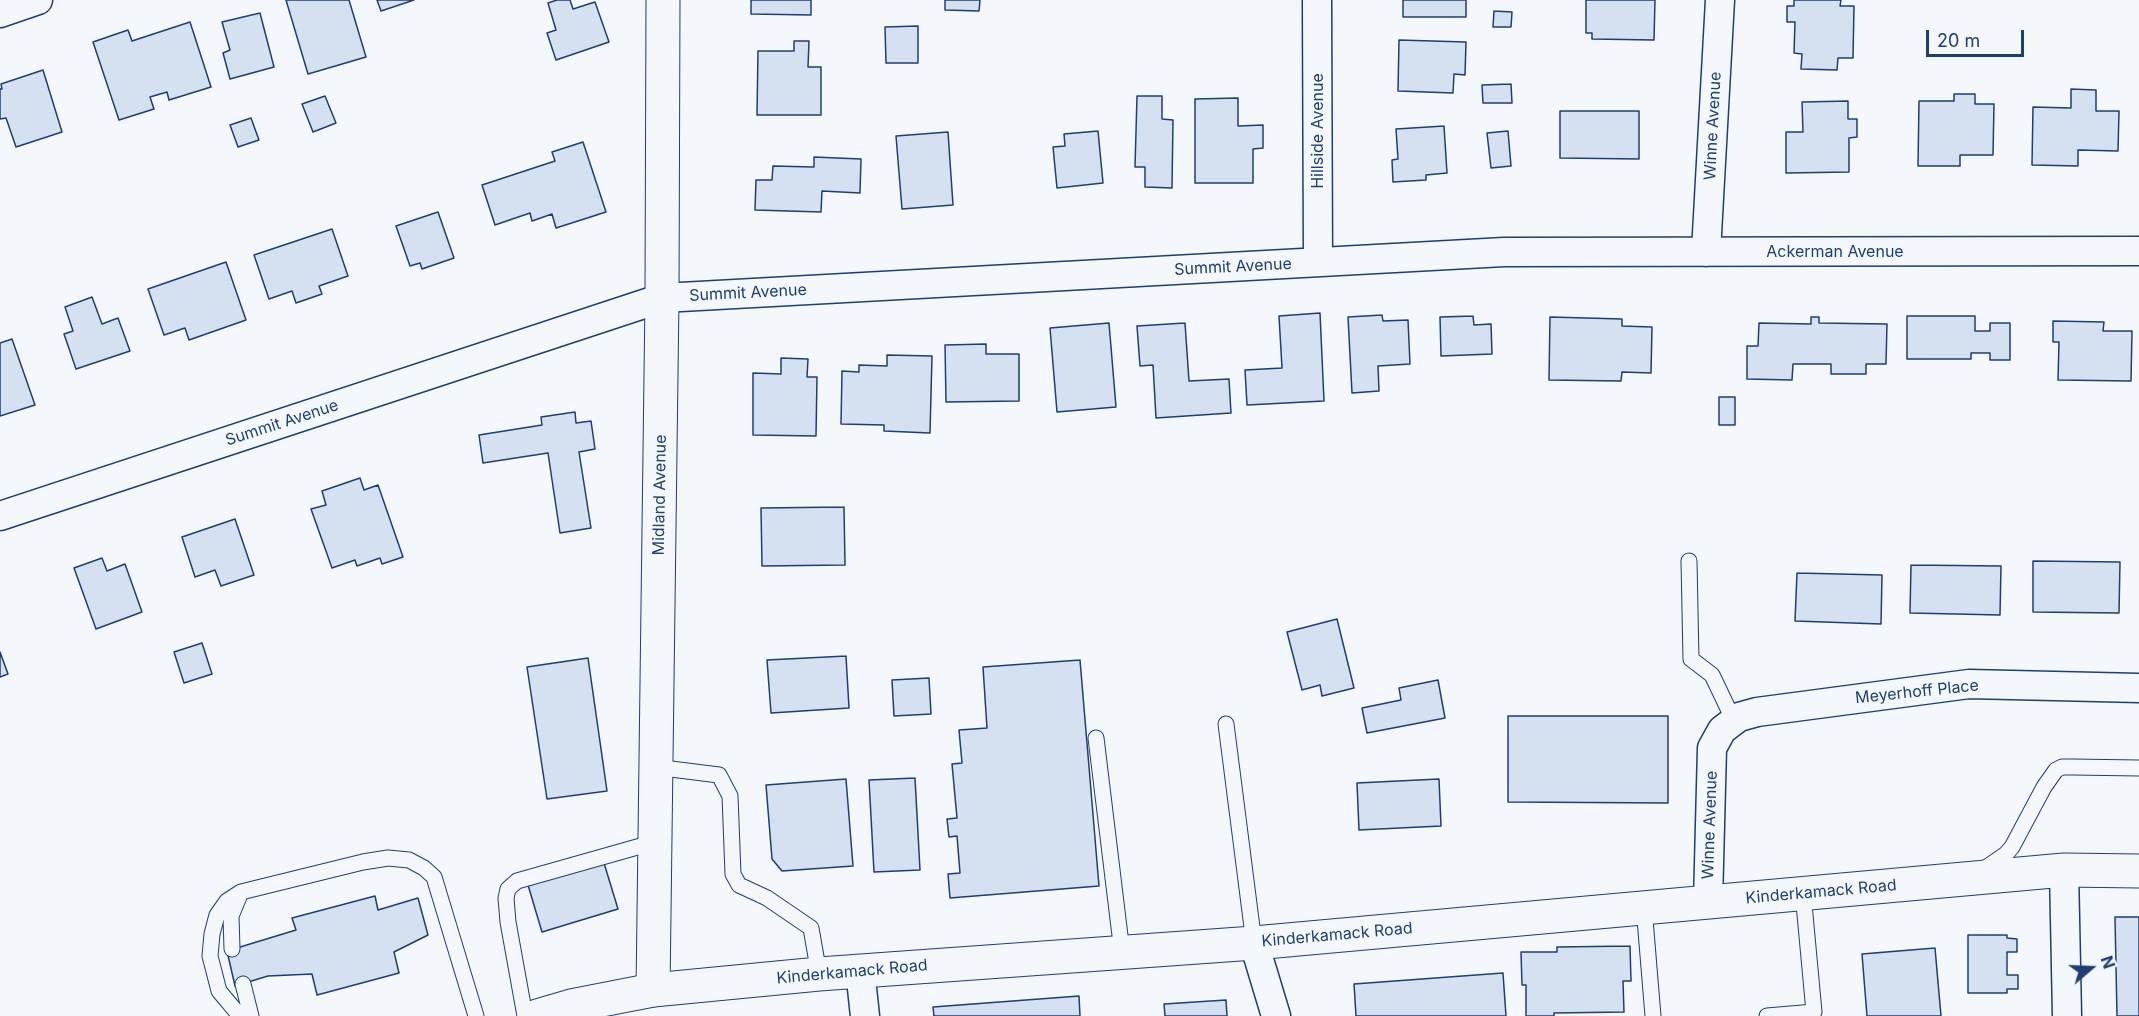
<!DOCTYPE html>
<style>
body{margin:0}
#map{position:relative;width:2139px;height:1016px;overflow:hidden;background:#f4f7fb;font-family:Inter,sans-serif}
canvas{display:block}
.north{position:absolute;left:2061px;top:938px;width:60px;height:60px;-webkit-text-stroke:4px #f4f7fb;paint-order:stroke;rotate:71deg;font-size:16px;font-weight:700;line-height:24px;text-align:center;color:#1d3f73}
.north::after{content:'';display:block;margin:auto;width:21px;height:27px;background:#1d3f73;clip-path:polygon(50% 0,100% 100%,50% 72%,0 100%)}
.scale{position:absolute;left:1926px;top:30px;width:98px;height:27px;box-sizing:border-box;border:3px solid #1d3f73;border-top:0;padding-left:8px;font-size:18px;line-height:21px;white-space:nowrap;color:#1d3f73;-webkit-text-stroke:4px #f4f7fb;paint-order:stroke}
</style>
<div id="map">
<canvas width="2139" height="1016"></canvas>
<div class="north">N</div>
<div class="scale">20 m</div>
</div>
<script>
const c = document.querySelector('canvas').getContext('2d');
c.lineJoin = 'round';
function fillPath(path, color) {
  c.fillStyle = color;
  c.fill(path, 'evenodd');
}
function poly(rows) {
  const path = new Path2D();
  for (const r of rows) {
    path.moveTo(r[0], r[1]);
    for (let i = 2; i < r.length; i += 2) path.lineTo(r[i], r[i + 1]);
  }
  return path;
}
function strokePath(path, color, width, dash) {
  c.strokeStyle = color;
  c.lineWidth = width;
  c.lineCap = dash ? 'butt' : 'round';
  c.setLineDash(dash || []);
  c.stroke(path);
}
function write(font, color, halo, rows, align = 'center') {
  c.font = font + ' Inter,sans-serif';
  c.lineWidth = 4.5;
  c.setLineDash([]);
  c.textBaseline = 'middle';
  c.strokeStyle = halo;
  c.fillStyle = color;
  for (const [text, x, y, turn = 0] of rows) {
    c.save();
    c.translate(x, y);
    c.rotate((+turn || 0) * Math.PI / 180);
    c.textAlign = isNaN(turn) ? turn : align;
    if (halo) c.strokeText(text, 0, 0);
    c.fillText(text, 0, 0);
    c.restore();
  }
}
const building = poly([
 [286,0,349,0,366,57,308,74,286,0],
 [377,0,414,0,381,11,377,0],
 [557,0,570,0,573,9,595,2,609,42,556,60,547,33,556,30,548,3,557,0],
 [751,0,811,0,811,15,751,14,751,0],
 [945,0,980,0,979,11,945,10,945,0],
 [1403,0,1466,0,1466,17,1403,17,1403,0],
 [1586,0,1655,0,1654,40,1592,39,1592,33,1586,33,1586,0],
 [1794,0,1841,0,1840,6,1854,6,1853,58,1838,58,1837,70,1801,69,1802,54,1794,53,1795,22,1787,22,1787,6,1794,6,1794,0],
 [1494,11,1512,12,1511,27,1493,27,1494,11],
 [260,13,274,67,230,79,223,53,230,50,222,22,260,13],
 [190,22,211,87,169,100,167,92,150,97,154,109,119,120,93,42,128,30,132,41,190,22],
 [918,26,918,63,886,63,885,27,918,26],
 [1399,40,1466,42,1465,75,1454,74,1453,93,1398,91,1399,40],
 [794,41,809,41,808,67,821,67,821,115,757,115,758,51,794,51,794,41],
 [43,70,62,132,16,147,6,118,0,119,0,89,2,89,1,84,43,70],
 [1511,84,1512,103,1483,103,1482,85,1511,84],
 [2071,89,2096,90,2096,111,2119,111,2118,151,2078,150,2078,166,2032,165,2033,107,2071,108,2071,89],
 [1954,94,1975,94,1975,104,1994,104,1993,155,1960,155,1960,166,1918,166,1919,101,1954,101,1954,94],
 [325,96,336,123,313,132,302,104,325,96],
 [1137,96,1162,96,1162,119,1173,120,1172,188,1145,187,1145,167,1135,167,1137,96],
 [1238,98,1238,126,1263,125,1263,148,1253,149,1253,183,1195,183,1195,99,1238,98],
 [1848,101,1848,119,1857,119,1857,137,1849,138,1849,172,1786,173,1786,132,1803,132,1802,102,1848,101],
 [1560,111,1639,111,1639,159,1560,158,1560,111],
 [251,118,259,140,238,147,230,125,251,118],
 [1444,126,1447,173,1426,175,1426,180,1393,182,1392,160,1398,159,1396,129,1444,126],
 [1098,131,1103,183,1057,188,1053,147,1065,146,1064,134,1098,131],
 [1508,131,1511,166,1491,168,1487,133,1508,131],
 [948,132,953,205,902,209,896,136,948,132],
 [583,142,606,212,556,228,552,214,532,221,530,213,495,225,482,185,555,161,552,152,583,142],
 [814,157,861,159,860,193,822,191,821,212,755,210,756,180,772,180,773,166,814,167,814,157],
 [438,212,454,258,422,269,420,263,410,266,396,226,438,212],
 [332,229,348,276,319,286,322,294,296,303,292,291,269,299,254,255,332,229],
 [226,262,246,320,189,340,185,328,164,335,148,289,226,262],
 [92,297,102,324,118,318,130,351,76,369,64,334,73,331,65,307,92,297],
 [1320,313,1324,401,1247,405,1245,370,1282,368,1279,316,1320,313],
 [1382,315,1383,321,1408,320,1410,364,1378,366,1379,391,1352,393,1348,317,1382,315],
 [1473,316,1474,325,1491,324,1492,354,1441,356,1440,317,1473,316],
 [1907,316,1975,316,1975,331,1990,331,1990,323,2010,323,2010,360,1990,360,1990,353,1971,353,1971,359,1907,359,1907,316],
 [1550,317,1622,319,1622,326,1652,327,1651,373,1622,372,1621,381,1549,380,1550,317],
 [1811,317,1819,317,1819,323,1887,324,1886,364,1866,364,1866,374,1831,374,1831,364,1793,364,1792,380,1747,379,1747,346,1758,346,1759,323,1811,324,1811,317],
 [2053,321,2104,322,2103,331,2132,331,2131,381,2058,380,2059,342,2053,342,2053,321],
 [1109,323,1116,407,1057,412,1050,328,1109,323],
 [1185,323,1189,381,1229,379,1231,413,1156,418,1153,365,1140,366,1137,326,1185,323],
 [12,339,35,405,0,416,0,343,12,339],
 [986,344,986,354,1019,354,1019,401,946,402,945,345,986,344],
 [887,355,932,356,930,433,884,431,884,425,841,424,842,371,859,372,859,365,887,366,887,355],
 [781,358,808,359,807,377,817,377,816,436,753,435,753,373,781,374,781,358],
 [1719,397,1735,397,1735,425,1719,425,1719,397],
 [575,412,576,423,591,421,595,449,579,452,591,528,560,533,548,453,483,463,479,435,542,425,541,417,575,412],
 [360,478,364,490,378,485,403,557,382,564,380,558,357,566,355,560,332,568,311,509,326,505,322,491,360,478],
 [844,507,845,565,762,566,761,508,844,507],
 [235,519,254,575,221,586,215,570,195,577,182,537,235,519],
 [102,558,107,571,125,564,142,612,96,629,74,568,102,558],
 [2033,561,2120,562,2119,613,2033,612,2033,561],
 [1911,565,2001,566,2000,615,1910,613,1911,565],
 [1797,573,1882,575,1881,624,1795,621,1797,573],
 [1337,619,1354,688,1322,696,1320,685,1302,690,1287,632,1337,619],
 [202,643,212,674,184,683,174,652,202,643],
 [0,652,8,674,0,677,0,652],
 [846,656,849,708,771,713,767,660,846,656],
 [588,658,607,791,547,799,527,667,588,658],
 [1080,660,1099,886,950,898,948,874,960,873,957,836,949,837,947,819,957,818,952,764,962,763,959,730,987,728,983,667,1080,660],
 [929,678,931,714,894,716,892,680,929,678],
 [1438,680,1445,718,1367,733,1362,708,1401,700,1399,688,1438,680],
 [1508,716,1668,716,1668,803,1508,802,1508,716],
 [915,778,920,870,874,872,869,780,915,778],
 [846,779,853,866,782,871,772,859,766,785,846,779],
 [1439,779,1441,826,1359,830,1357,783,1439,779],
 [604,863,618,909,542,932,528,885,604,863],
 [375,896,378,910,418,898,428,935,394,952,399,973,317,995,312,974,268,976,235,986,227,951,296,930,292,918,375,896],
 [2115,917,2139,917,2139,1016,2117,1016,2115,917],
 [1968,935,2007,935,2007,938,2017,939,2017,952,2007,952,2007,975,2018,975,2018,989,2007,989,2007,993,1968,993,1968,935],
 [1630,946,1631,981,1623,981,1624,1012,1554,1013,1554,1016,1526,1016,1526,985,1522,985,1521,952,1557,952,1557,947,1630,946],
 [1935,948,1941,1016,1867,1016,1862,954,1935,948],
 [1503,973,1506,1016,1356,1016,1354,984,1503,973],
 [1079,996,1080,1016,934,1016,933,1007,1079,996],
 [1226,1000,1227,1016,1165,1016,1164,1004,1226,1000]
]);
const service = poly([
 [1689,561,1691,659,1712,675,1734,721],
 [1226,724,1254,943],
 [1096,738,1122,952],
 [655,767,719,775,730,796,733,874,739,885,767,898,811,928,819,974],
 [1983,870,2006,854,2012,847,2044,787,2056,770,2062,767,2073,767,2139,768],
 [1644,907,1653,1016],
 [232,949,231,916,241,892],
 [243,984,251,1016],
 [240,1016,219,991,210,956,212,934,217,915,227,901,241,892,363,862,388,858,409,860,424,868,434,877,476,1016],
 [525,1016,508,922,506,898,508,889,517,881,655,842],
 [1767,1016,1814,1012,1803,893]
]);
const minor = poly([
 [1317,0,1318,262],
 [0,13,38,0],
 [1706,252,1720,0],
 [0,516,662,298,1504,252,2139,251],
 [2064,870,2067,1016],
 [1708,902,1712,748,1722,730,1739,717,1757,712,1969,684,2139,688],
 [1254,943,1276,1016],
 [860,970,865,1016]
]);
const tertiary = poly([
 [653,990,662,298,663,0]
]);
const primary = poly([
 [537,1016,571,1006,653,990,819,974,1254,943,2064,870,2139,871]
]);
const streetNames = [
 ["Winne Avenue",1713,126,-87],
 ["Hillside Avenue",1318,131,-90],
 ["Ackerman Avenue",1835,252],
 ["Summit Avenue",1233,267,-3],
 ["Summit Avenue",748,293,-3],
 ["Summit Avenue",282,423,-18],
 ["Midland Avenue",660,495,-89],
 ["Meyerhoff Place",1917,692,-6],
 ["Winne Avenue",1710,825,-88],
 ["Kinderkamack Road",1821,892,-5],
 ["Kinderkamack Road",1337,935,-5],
 ["Kinderkamack Road",852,972,-5]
];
fillPath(building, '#d5e0f0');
strokePath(building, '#1d3f73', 1.5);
strokePath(service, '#1d3f73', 17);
strokePath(minor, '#1d3f73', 31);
strokePath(tertiary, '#1d3f73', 35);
strokePath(primary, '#1d3f73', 35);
strokePath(service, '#f4f7fb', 15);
strokePath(minor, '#f4f7fb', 28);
strokePath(tertiary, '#f4f7fb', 33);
strokePath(primary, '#f4f7fb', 33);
write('16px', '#1d3f73', '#f4f7fb', streetNames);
</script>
